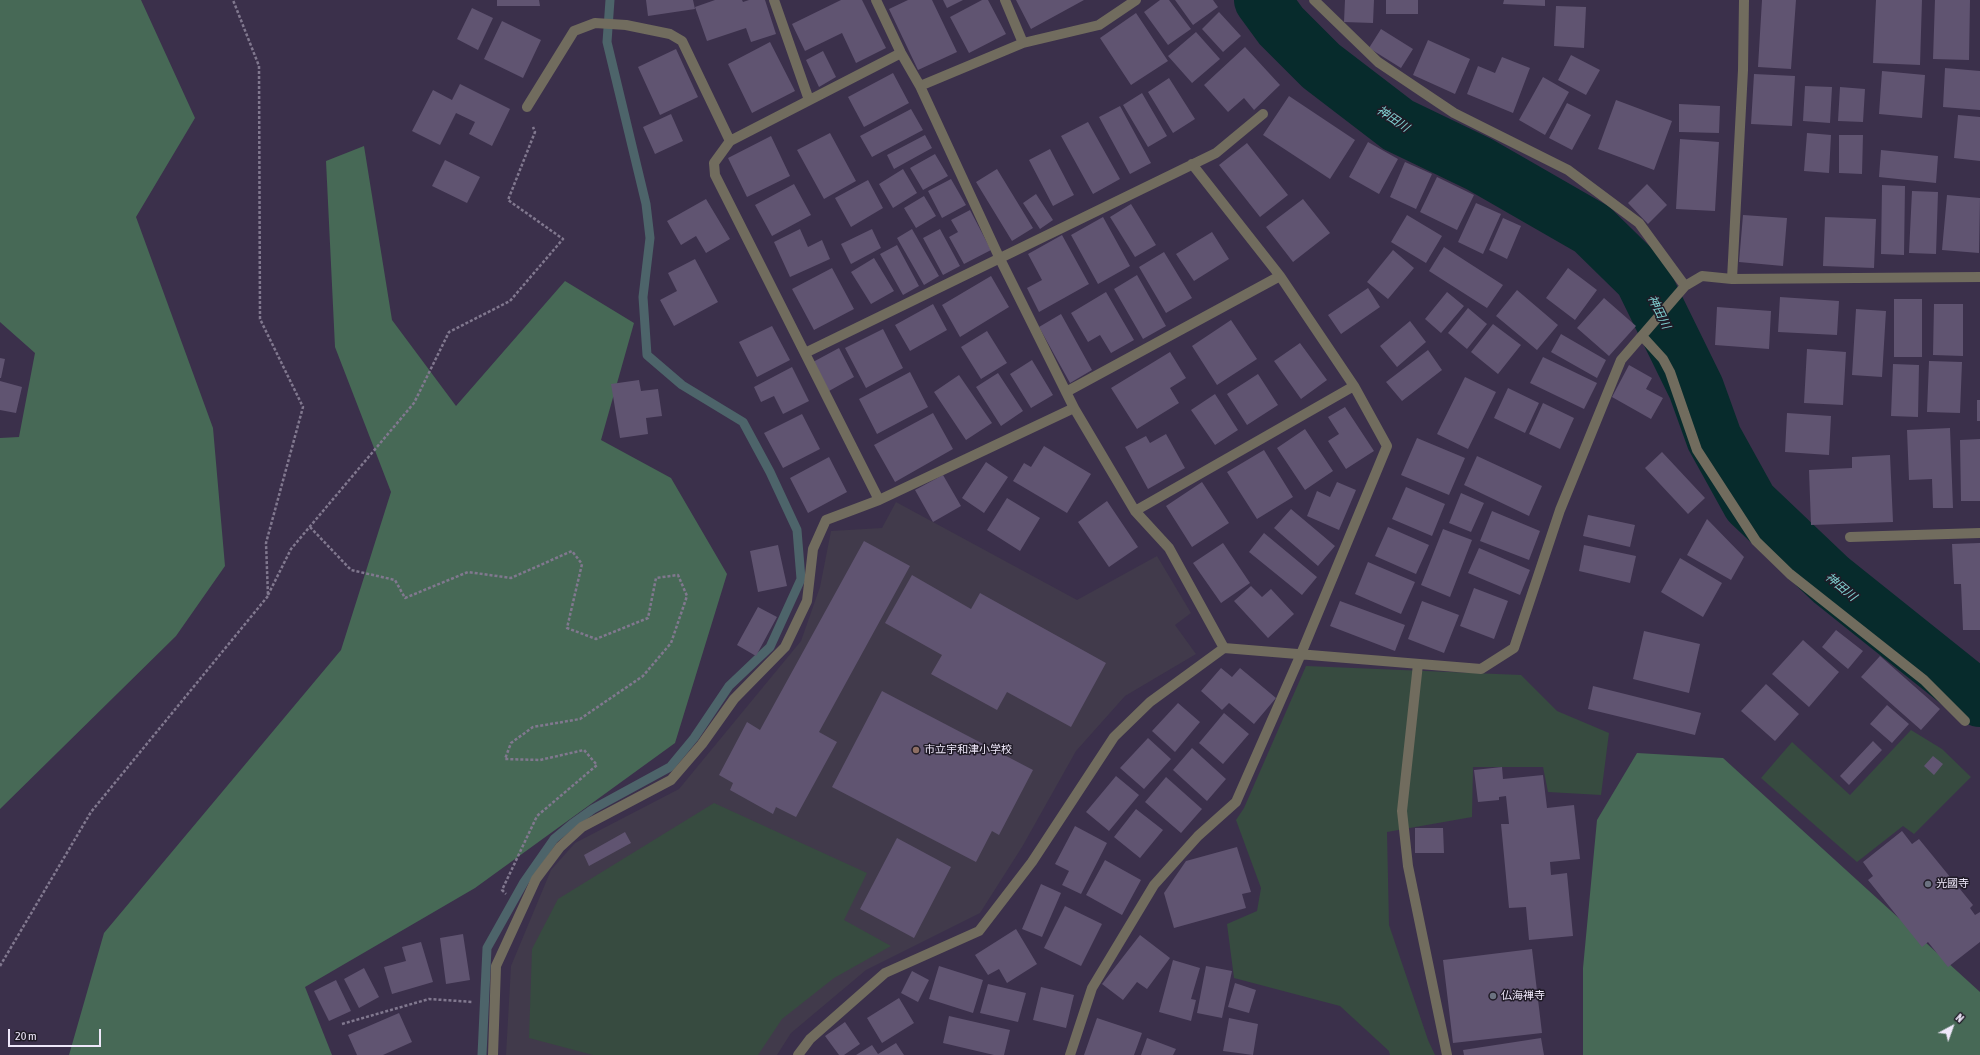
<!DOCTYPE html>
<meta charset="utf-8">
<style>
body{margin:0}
#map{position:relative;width:1980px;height:1055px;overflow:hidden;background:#3b304b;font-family:"Asap Condensed",sans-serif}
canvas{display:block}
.north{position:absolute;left:1932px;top:1007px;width:40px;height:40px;-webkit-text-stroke:3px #201b27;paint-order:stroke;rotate:41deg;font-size:11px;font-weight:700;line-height:16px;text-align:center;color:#efe8fa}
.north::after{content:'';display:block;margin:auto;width:14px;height:18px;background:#efe8fa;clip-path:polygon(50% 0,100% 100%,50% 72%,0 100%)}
.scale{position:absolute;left:8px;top:1029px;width:93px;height:18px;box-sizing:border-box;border:2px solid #efe8fa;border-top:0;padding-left:5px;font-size:12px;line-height:14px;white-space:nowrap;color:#efe8fa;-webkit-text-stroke:3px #201b27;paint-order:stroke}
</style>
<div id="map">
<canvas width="1980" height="1055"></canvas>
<div class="north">N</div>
<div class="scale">20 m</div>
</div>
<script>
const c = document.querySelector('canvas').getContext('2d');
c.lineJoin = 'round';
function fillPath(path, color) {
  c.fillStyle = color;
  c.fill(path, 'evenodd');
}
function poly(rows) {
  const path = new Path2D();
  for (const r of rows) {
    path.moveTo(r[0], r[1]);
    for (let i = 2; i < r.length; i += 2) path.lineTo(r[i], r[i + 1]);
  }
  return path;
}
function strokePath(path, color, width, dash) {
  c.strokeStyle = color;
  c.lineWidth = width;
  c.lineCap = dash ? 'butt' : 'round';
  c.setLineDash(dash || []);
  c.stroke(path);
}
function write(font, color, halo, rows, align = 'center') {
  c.font = font + ' "Asap Condensed","Noto Sans JP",sans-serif';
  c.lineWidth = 3;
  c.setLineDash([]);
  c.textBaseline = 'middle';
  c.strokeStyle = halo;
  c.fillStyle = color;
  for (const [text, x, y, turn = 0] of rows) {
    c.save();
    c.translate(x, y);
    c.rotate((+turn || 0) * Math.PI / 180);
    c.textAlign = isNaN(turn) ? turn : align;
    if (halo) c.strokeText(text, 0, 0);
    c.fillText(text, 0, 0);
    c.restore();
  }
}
const education = poly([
 [896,502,1077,600,1157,556,1191,613,1175,625,1196,654,1125,696,1076,751,1022,847,980,913,866,970,791,1033,777,1055,506,1055,511,966,551,870,575,843,679,789,801,641,820,587,831,531,882,528]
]);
const green = poly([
 [1306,666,1521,675,1557,711,1609,733,1601,795,1548,792,1543,767,1473,767,1472,817,1387,832,1389,925,1428,1040,1435,1055,1390,1055,1389,1051,1340,1006,1234,978,1227,924,1257,911,1261,888,1236,820,1244,808],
 [1911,730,1942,749,1971,777,1914,834,1903,826,1857,862,1761,778,1792,742,1850,795],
 [714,803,867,873,844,920,891,946,834,978,782,1019,758,1055,593,1055,529,1038,532,949,558,899]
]);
const forest = poly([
 [0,0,141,0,195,118,136,217,213,428,225,566,176,636,0,809,0,438,19,437,35,353,0,322],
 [364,146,392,320,456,406,565,281,634,323,601,440,671,478,727,574,675,743,475,888,305,987,332,1055,69,1055,104,933,341,650,391,492,335,347,326,161],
 [1637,753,1723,758,1980,992,1980,1055,1583,1055,1583,968,1597,820]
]);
const stream = poly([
 [482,1055,487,948,524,882,554,839,572,824,593,809,670,767,694,738,729,686,770,647,801,579,797,530,770,472,743,422,682,385,647,355,643,297,650,238,646,204,607,42,610,0]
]);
const river = poly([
 [1262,0,1281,26,1321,66,1398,125,1479,164,1592,229,1642,278,1696,388,1714,438,1750,503,1831,580,1980,699]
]);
const building = poly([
 [497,0,539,0,540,6,497,6],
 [646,0,693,0,695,9,648,16],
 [715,0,742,0,743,2,749,0,765,0,776,34,751,42,746,28,707,41,695,7],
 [841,0,862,0,886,48,856,63,842,33,805,51,792,24],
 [908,0,932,0,957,52,918,70,889,9],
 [943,0,963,0,947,8],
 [982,0,988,0,1006,34,969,53,950,17],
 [1016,0,1084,0,1031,29],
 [1160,0,1169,0,1191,29,1168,45,1144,12],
 [1175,0,1213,0,1218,7,1193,25],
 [1345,0,1374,0,1373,23,1344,22],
 [1386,0,1418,0,1418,14,1386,14],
 [1504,0,1545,0,1545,6,1503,4],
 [1762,0,1796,0,1791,69,1758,67],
 [1876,0,1922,0,1920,65,1873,63],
 [1935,0,1970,0,1969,60,1933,59],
 [1556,6,1586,7,1584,48,1554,46],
 [472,8,493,18,478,50,457,39],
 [1219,12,1241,36,1223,52,1202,29],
 [1136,13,1168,61,1131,85,1100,38],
 [502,21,541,40,523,78,484,59],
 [1381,29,1413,49,1401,68,1369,48],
 [1196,32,1220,59,1192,83,1168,56],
 [1428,40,1470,59,1455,94,1413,75],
 [770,42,795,91,752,113,728,64],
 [1245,47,1280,85,1254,110,1244,98,1228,112,1204,85],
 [676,49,698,97,660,115,638,67],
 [823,51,836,77,819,87,806,60],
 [1571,55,1600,70,1586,95,1558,80],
 [1502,57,1530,68,1513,113,1467,94,1478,66,1495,73],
 [1945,68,1980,71,1980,110,1943,107],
 [1882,71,1925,75,1922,118,1879,114],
 [893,73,909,103,864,127,848,97],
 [1754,74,1795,76,1792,126,1751,124],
 [1543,77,1569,92,1545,135,1519,120],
 [1169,78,1195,119,1173,133,1148,92],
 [460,84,510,109,492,146,469,134,475,122,456,113,440,145,412,131,433,90,452,100],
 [1805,86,1832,87,1830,123,1803,121],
 [1840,87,1865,89,1863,122,1838,121],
 [1142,93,1167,136,1148,147,1123,105],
 [1289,96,1355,140,1330,179,1263,135],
 [1616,100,1672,121,1654,170,1598,149],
 [1567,103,1591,115,1572,150,1549,138],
 [1679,104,1720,106,1719,133,1679,132],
 [1120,106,1151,163,1130,174,1099,117],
 [911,109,923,130,872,157,860,136],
 [671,114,683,141,655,154,643,127],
 [1958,115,1980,117,1980,161,1954,158],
 [1088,122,1120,179,1093,194,1061,136],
 [830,133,856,181,824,199,797,150],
 [1807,133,1831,135,1829,173,1804,171],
 [925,135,932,148,894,169,887,155],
 [1839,135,1863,135,1862,174,1839,173],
 [771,136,790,176,747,197,728,158],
 [1680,139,1719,142,1715,211,1676,209],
 [1368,142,1398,159,1379,194,1349,177],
 [1247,143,1288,195,1260,217,1219,165],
 [1050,149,1074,195,1053,206,1029,160],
 [1881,150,1938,156,1936,183,1879,177],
 [935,154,948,176,923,190,910,168],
 [445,160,480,177,467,203,432,186],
 [1405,162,1432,174,1416,209,1390,197],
 [903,169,917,193,893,208,879,184],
 [997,169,1033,228,1012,241,976,182],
 [1437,177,1474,195,1457,230,1420,212],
 [951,179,966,205,942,218,928,191],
 [868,180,883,208,851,227,835,198],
 [794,184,811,215,772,236,755,205],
 [1647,184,1667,205,1648,224,1628,203],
 [1882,185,1905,186,1904,255,1881,254],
 [1912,191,1938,192,1936,254,1909,253],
 [1036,194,1053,220,1040,229,1023,203],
 [1947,195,1980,198,1979,253,1942,250],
 [924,196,936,216,916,228,904,208],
 [706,199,730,239,706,253,696,236,681,245,667,221],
 [1303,199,1330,233,1293,262,1266,227],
 [1476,203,1501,214,1483,254,1458,242],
 [1131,204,1156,245,1135,257,1110,217],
 [970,210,991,250,964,264,949,237,958,232,951,220],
 [1407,215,1442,236,1426,263,1391,242],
 [1743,215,1787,218,1783,266,1739,262],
 [1103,217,1130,266,1098,284,1071,235],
 [1825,217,1876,219,1874,268,1823,266],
 [1503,218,1521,226,1507,259,1489,250],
 [800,229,808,247,822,240,830,259,790,277,774,242],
 [872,229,881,248,851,264,841,244],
 [912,229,939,276,924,285,897,238],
 [940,229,960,266,943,275,923,238],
 [1212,232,1229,259,1194,281,1176,254],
 [1062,235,1089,284,1039,312,1027,288,1042,280,1028,254],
 [897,245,919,286,903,295,880,254],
 [1444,247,1503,285,1487,308,1429,271],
 [1393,250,1414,268,1388,299,1367,282],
 [1164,252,1192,298,1166,313,1139,267],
 [874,258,894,291,871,304,851,272],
 [695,259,718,302,674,326,660,300,677,291,668,273],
 [832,268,854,309,814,330,792,289],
 [1568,268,1597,290,1575,320,1546,298],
 [1137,275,1166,326,1143,339,1114,289],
 [991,276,1009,307,960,337,942,305],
 [1368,288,1380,307,1341,334,1328,315],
 [1517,290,1558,325,1537,350,1496,316],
 [1106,292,1134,340,1111,353,1100,335,1088,342,1071,313],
 [1447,292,1464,306,1441,333,1425,319],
 [1780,297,1839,301,1837,335,1778,332],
 [1604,298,1636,326,1609,356,1577,328],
 [1894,299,1922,299,1922,357,1894,357],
 [933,304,947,330,910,351,895,325],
 [1934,304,1963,304,1963,356,1933,355],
 [1717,307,1771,311,1769,349,1715,345],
 [1468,308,1487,324,1467,349,1448,333],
 [1856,309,1886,311,1882,377,1852,375],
 [1061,314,1092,370,1070,383,1039,327],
 [1231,320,1257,359,1217,385,1192,346],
 [1410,321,1426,342,1397,367,1380,346],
 [1493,324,1521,345,1498,374,1471,352],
 [772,326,790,360,757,377,739,342],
 [883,329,903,368,866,388,845,348],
 [987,331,1007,363,981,379,961,347],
 [1561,334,1606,360,1597,378,1551,352],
 [1300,343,1327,380,1301,399,1274,361],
 [839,348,854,377,829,391,813,362],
 [1807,349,1846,352,1843,405,1804,403],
 [1428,350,1442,370,1402,401,1386,382],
 [1170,352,1186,378,1170,388,1179,403,1137,429,1111,388],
 [1543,357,1597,383,1584,409,1530,383],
 [0,358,5,359,1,378,0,378],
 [1032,360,1053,395,1031,408,1010,374],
 [1929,361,1962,362,1960,413,1927,412],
 [1893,364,1919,365,1918,417,1891,416],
 [1629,365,1652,378,1646,389,1663,398,1651,419,1612,397],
 [792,367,809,401,783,414,774,396,761,402,754,387],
 [910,372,928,407,877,434,859,399],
 [998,373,1023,411,1001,426,976,387],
 [1258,374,1278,405,1247,425,1227,394],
 [959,375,992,423,966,440,934,392],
 [1465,377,1496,392,1468,449,1437,434],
 [639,380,641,391,658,389,662,416,646,418,648,434,620,438,611,384],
 [0,381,22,387,16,413,0,410],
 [1508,388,1539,403,1525,433,1494,418],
 [1215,394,1238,430,1215,445,1191,410],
 [1977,400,1980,400,1980,421,1977,421],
 [1543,403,1574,418,1560,449,1529,434],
 [1345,407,1374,451,1346,469,1328,441,1339,434,1328,417],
 [933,413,953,449,895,482,874,445],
 [1787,413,1831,416,1829,455,1785,452],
 [802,414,820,449,783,468,764,433],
 [1950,428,1953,508,1933,508,1932,479,1909,480,1907,430],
 [1305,429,1333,471,1305,490,1277,448],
 [1166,434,1185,468,1148,489,1125,447,1146,436,1150,443],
 [1417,438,1465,458,1449,495,1401,475],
 [1980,439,1980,501,1961,501,1960,440],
 [1044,446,1091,474,1067,513,1013,481,1024,463,1031,467],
 [1264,450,1293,497,1257,519,1227,472],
 [1662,452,1705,498,1688,514,1645,468],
 [1890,455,1893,522,1811,525,1809,470,1852,468,1852,457],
 [1477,456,1542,486,1529,516,1464,485],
 [829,457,847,492,808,513,790,478],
 [986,462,1008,477,984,513,962,498],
 [943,475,961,506,933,522,915,490],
 [1202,482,1229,523,1192,547,1166,506],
 [1337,482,1356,490,1339,530,1307,516,1317,491,1330,497],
 [1406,487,1445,504,1432,536,1392,519],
 [1461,493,1484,503,1471,532,1449,523],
 [1007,498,1040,518,1020,551,987,530],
 [1107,501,1138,547,1109,567,1078,522],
 [1291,509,1335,546,1318,566,1274,528],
 [1492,511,1540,531,1529,560,1480,541],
 [1588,515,1635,525,1630,547,1583,536],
 [1707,519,1744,557,1731,580,1687,555],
 [1388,527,1429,545,1416,574,1375,556],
 [1443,529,1472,540,1450,597,1421,585],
 [1264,533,1317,577,1302,595,1249,552],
 [864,541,910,566,819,732,837,742,796,817,776,807,773,814,730,790,733,783,719,775,747,722,760,730],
 [1223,543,1250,583,1221,603,1193,563],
 [1980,543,1980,630,1963,630,1961,584,1954,584,1952,544],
 [778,545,787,586,758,592,750,551],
 [1584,545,1636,556,1630,583,1579,571],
 [1479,548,1530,570,1520,595,1468,573],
 [1680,558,1722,583,1703,617,1661,592],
 [1368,562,1415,582,1401,614,1355,594],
 [912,575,971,609,980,593,1106,663,1071,727,1007,692,997,710,931,674,942,655,885,623],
 [1251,586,1262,597,1271,589,1294,614,1268,638,1234,601],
 [1474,588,1508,601,1494,639,1460,626],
 [1340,601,1405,625,1395,651,1330,626],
 [1422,601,1459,615,1444,653,1408,639],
 [758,607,777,617,756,656,737,645],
 [1836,630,1863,651,1848,669,1822,647],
 [1644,631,1700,644,1689,693,1633,679],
 [1803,640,1839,672,1809,707,1772,674],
 [1880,656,1940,709,1921,730,1861,677],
 [1221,668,1232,677,1240,668,1276,698,1254,724,1229,703,1222,710,1201,691],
 [1766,684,1799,714,1775,741,1741,711],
 [1593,686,1701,713,1695,735,1588,709],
 [882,691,1033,770,999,835,992,831,976,862,832,787],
 [1178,703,1200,722,1175,752,1152,731],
 [1887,705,1909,724,1892,743,1870,724],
 [1224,713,1249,734,1223,764,1199,743],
 [1148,738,1171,759,1144,789,1120,768],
 [1873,741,1882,750,1849,785,1840,776],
 [1192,748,1226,779,1207,801,1173,770],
 [1933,756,1943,764,1934,775,1924,766],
 [1502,767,1503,779,1543,775,1547,808,1574,805,1580,859,1550,862,1551,875,1567,873,1573,936,1529,940,1526,907,1509,908,1501,824,1509,824,1506,796,1499,797,1499,800,1478,802,1474,770],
 [1116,776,1139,795,1109,831,1086,812],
 [1166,777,1202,809,1181,833,1145,802],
 [1136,809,1163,830,1140,858,1114,837],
 [1075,826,1107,843,1081,894,1062,885,1069,871,1055,864],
 [1415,828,1443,828,1444,853,1415,853],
 [1902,831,1912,844,1919,839,1973,905,1970,908,1975,915,1980,912,1980,942,1948,967,1928,942,1922,947,1868,880,1873,876,1863,862],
 [625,832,631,843,589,866,584,855],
 [897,838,951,867,914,938,860,909],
 [1237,847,1251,892,1242,894,1246,908,1174,928,1164,893,1186,861],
 [1105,860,1141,880,1122,915,1086,895],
 [1041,884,1061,893,1042,937,1022,929],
 [1065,906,1102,924,1081,966,1044,948],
 [1016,929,1037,964,1007,983,999,969,988,975,975,955],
 [463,934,470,980,446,984,440,938],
 [1140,935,1170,958,1147,989,1137,982,1123,1000,1102,984],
 [421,942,433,982,392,994,384,967,406,961,402,947],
 [1532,949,1542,1033,1453,1043,1443,960],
 [1173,960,1200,968,1191,999,1196,1000,1191,1021,1159,1012],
 [939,966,983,980,973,1013,929,999],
 [1206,966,1232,971,1222,1018,1197,1013],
 [364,968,379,997,359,1008,344,979],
 [912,971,929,980,918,1002,901,993],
 [336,980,351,1011,329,1021,314,991],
 [1235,983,1256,990,1249,1013,1228,1007],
 [988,984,1026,993,1018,1022,980,1013],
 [1041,987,1074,995,1066,1028,1033,1020],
 [899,998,914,1023,882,1043,867,1018],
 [399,1013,412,1042,383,1055,357,1055,348,1035],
 [949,1016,1010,1030,1004,1055,994,1055,943,1043],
 [1097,1018,1142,1033,1134,1055,1084,1055],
 [1229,1018,1258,1024,1253,1055,1223,1051],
 [845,1022,860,1044,844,1055,839,1055,825,1036],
 [1147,1038,1176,1049,1173,1055,1141,1055],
 [1541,1038,1544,1055,1464,1055,1463,1050],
 [896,1043,904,1055,856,1055,872,1045,878,1054]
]);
const path = poly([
 [310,527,351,570,395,580,405,598,468,572,511,578,572,551,582,564,567,628,596,639,648,618,656,578,678,575,687,596,671,643,643,676,580,719,533,727,511,743,505,759,540,760,584,750,597,765,537,816,502,890,506,894],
 [268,595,291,549,414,403,449,332,510,301,563,239,508,200,535,132,533,127],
 [0,966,91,812,268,596,266,543,303,407,260,319,259,66,233,0],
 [342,1024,429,999,473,1002]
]);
const minor = poly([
 [774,0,809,100],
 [876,0,901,53,920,86,999,257,1074,408,1135,511,1169,548,1224,648],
 [1005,0,1023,43],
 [1314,0,1378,62,1454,113,1568,170,1639,223,1685,286],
 [920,86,1023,43,1099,25,1136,0],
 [527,107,574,31,595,23,626,25,670,34,682,41,730,141],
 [1732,279,1743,70,1744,0],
 [1642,336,1663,359,1670,372,1697,450,1756,541,1790,574,1924,680,1965,721],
 [805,353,1216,153,1263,114],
 [1066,392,1280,276],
 [879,500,715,175,714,163,730,141,901,53],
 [1135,511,1354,386],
 [1850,537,1980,533],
 [1418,664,1402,811,1408,866,1447,1055],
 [493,1055,496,966,536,879,560,847,582,827,671,780,702,744,734,699,785,647,807,601,813,549,826,520,879,500,1074,408],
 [798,1055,810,1039,885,973,979,931,1032,862,1114,737,1150,702,1224,648,1481,669,1514,648,1560,510,1621,360,1685,286,1702,276,1732,279,1980,277],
 [1070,1055,1092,988,1154,885,1198,836,1236,802,1301,654,1387,446,1354,386,1280,276,1192,164]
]);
const markers = [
 [916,750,4,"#8d6e63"],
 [1928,884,4,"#6b7280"],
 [1493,996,4,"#6b7280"]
];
const poiNames = [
 ["市立宇和津小学校",924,750],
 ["光國寺",1936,884],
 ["仏海禅寺",1501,996]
];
const waterNames = [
 ["神田川",1393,119,34],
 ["神田川",1659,312,64],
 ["神田川",1841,587,40]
];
fillPath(education, '#413a4b');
fillPath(green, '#374b40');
fillPath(forest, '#476956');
strokePath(stream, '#4d646a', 9);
strokePath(river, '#072b2c', 56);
fillPath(building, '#605471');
strokePath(path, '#81788f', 2.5, [3, 2]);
strokePath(minor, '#716c5e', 10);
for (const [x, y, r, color] of markers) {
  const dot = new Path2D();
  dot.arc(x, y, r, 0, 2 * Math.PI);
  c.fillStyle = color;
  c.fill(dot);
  strokePath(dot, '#201b27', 1.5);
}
write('11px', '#efe8fa', '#201b27', poiNames, 'left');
write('italic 12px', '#7fd0d0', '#201b27', waterNames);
</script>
